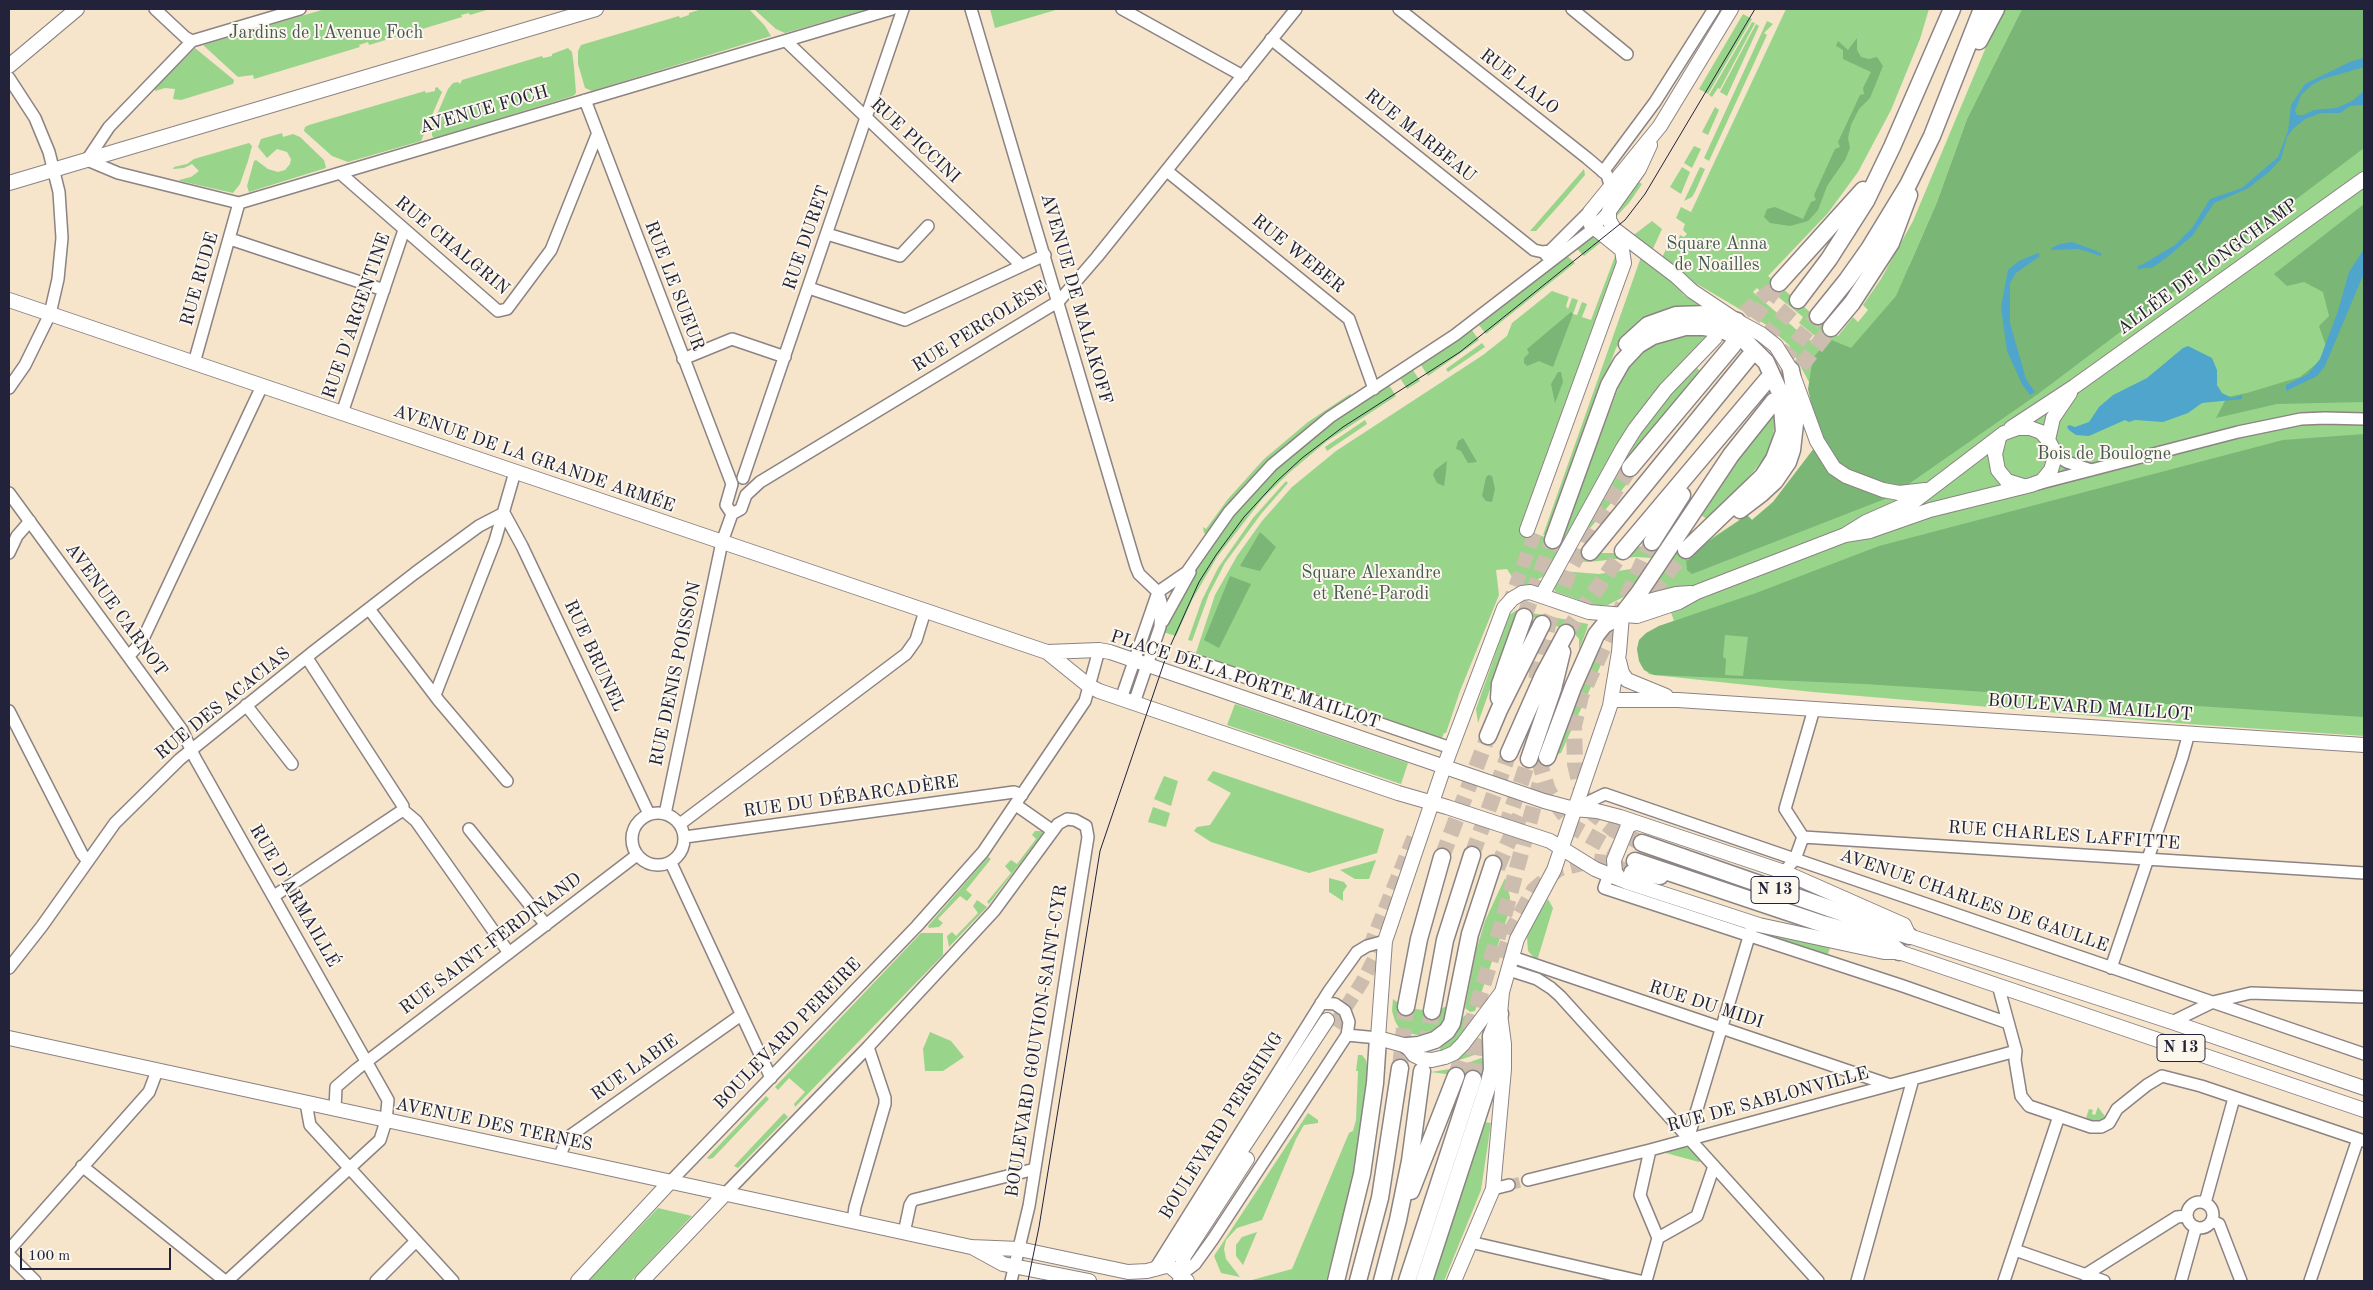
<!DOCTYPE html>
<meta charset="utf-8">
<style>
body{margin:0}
#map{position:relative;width:2373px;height:1290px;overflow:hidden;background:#f6e4cb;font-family:"Old Standard TT",serif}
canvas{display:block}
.frame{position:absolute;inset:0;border:10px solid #22223b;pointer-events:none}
.scale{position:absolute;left:20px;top:1248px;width:151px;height:22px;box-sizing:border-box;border:2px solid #22223b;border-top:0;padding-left:6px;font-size:15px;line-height:18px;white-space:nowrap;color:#22223b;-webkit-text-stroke:4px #fbf7ec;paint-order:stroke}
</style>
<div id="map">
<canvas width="2373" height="1290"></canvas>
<div class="frame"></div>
<div class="scale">100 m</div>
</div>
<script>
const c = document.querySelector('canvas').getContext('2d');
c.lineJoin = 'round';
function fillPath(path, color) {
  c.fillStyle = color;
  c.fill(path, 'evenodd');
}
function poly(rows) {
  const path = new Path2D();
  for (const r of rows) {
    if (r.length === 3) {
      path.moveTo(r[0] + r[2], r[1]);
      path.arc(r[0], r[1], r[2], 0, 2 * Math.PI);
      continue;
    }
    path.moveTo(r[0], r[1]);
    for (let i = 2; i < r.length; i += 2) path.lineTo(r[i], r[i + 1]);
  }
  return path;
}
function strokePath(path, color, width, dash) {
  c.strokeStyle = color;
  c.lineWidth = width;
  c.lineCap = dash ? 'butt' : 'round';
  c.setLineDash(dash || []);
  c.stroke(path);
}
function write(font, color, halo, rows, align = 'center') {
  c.font = font + ' "Old Standard TT",serif';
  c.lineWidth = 4;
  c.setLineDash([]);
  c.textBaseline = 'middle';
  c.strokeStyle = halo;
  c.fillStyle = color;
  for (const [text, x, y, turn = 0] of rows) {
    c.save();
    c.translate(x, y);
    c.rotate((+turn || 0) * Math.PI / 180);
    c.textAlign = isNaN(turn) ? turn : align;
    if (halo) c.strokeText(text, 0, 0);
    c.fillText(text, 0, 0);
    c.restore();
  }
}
const green = poly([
 [325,9,490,9,470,15,469,13,461,15,462,17,369,45,368,42,359,45,360,47,254,79,253,75,238,77,203,45],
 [702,9,749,9,765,26,771,36,592,91,585,88,578,64,578,51,581,45,679,16,680,18,689,15,689,13],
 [754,9,868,9,785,33,776,29],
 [990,9,1059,9,995,28],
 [1786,9,1929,9,1920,39,1891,110,1858,172,1828,213,1768,276,1838,336,1853,317,1858,322,1868,310,1863,305,1881,279,1913,221,1989,40,2004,9,2022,9,1967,119,1937,202,1909,266,2364,9,2364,736,2188,724,1813,692,1654,675,1649,674,1641,665,1637,649,1640,639,1659,626,1674,621,1662,587,1655,585,1681,543,1692,555,1712,538,1747,515,1752,520,1773,502,1815,447,1809,382,1789,345,1765,324,1697,284,1695,287,1661,260,1672,236,1678,241,1680,235,1684,237,1687,234,1683,230,1685,224,1676,218,1681,207,1691,212],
 [1757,288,1767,298,1772,292,1803,317,1799,323,1819,339,1827,342,1822,347,1806,338,1753,292],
 [1743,14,1752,19,1708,94,1699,89],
 [1767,21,1773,24,1764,33,1767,35,1709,161,1704,158],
 [1752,22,1755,23,1720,89,1718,88,1712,97,1709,95],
 [1756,24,1759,26,1727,96,1720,92],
 [195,48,234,80,233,84,181,100,173,99,175,89,165,88,155,91,155,88],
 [568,48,572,52,574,67,576,93,573,96,434,138,432,136,432,126,448,89,453,83,458,82,460,84,462,80,542,56,543,58,552,56,552,54],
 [437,87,442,92,421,141,348,162,332,156,304,131,305,127,309,125,425,91,426,93,435,91,435,88],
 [1715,107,1719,110,1708,135,1702,132],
 [282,133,283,137,293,134,300,137,324,160,326,168,249,192,247,186,254,161,256,160,268,169,278,172,285,170,290,164,291,159,287,152,277,149,267,158,258,147,261,139],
 [249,143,252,146,248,161,240,184,233,193,180,181,179,180,191,177,199,171,192,164,184,168,173,169,174,167,187,164,194,159],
 [1694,146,1701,149,1692,168,1684,163],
 [1682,167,1690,172,1681,194,1670,187],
 [1700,167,1705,169,1695,192,1692,197,1684,201],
 [1584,169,1585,175,1562,202,1536,231,1530,231],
 [1636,180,1642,184,1629,203,1614,219,1614,212],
 [1652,221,1662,229,1651,253,1631,237],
 [1592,235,1605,239,1584,256,1575,247],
 [1617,251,1619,257,1522,528,1562,544,1546,575,1529,584,1518,586,1507,569,1496,570,1499,595,1460,691,1446,733,1444,733,1441,740,1195,656,1215,595,1237,556,1262,521,1292,487,1336,451,1483,355,1507,336,1512,323,1552,291,1569,297,1566,306,1568,309,1572,298,1578,300,1573,314,1577,315,1582,302,1587,304,1582,317,1591,320],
 [1565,254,1575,263,1486,334,1478,324],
 [1641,257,1674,283,1684,295,1698,304,1697,307,1623,339,1616,348,1546,535,1543,535],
 [1471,329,1479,340,1428,376,1421,365],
 [1682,335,1706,336,1660,384,1672,394,1696,367,1701,372,1610,479,1646,461,1577,544,1564,541,1561,539,1624,373,1640,355,1651,347],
 [1482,343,1485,347,1448,372,1446,369],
 [1413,370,1420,381,1407,389,1400,378],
 [1389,385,1396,396,1327,441,1290,472,1263,498,1217,557,1192,600,1176,636,1163,632,1204,555,1235,513,1284,461,1324,427],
 [1350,394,1352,396,1315,422,1269,461,1241,491,1206,534,1204,533,1203,527,1206,529,1228,499,1264,459,1308,422],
 [1776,411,1773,437,1766,456,1748,478,1707,519,1701,515,1743,452],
 [1365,420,1367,424,1327,451,1325,447],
 [1286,481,1288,483,1261,514,1225,563,1209,594,1192,641,1188,640,1202,600,1218,568,1253,518],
 [1667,535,1652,558,1635,557,1589,562,1568,561,1576,548,1594,553,1614,553,1643,546],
 [1643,567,1649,569,1631,593,1608,605,1593,605,1556,592,1554,589,1554,584,1562,571,1599,574],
 [1517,610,1588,624,1587,629,1579,650,1579,639,1574,633,1528,615,1515,619,1478,723,1476,709,1509,615],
 [1597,653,1604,658,1561,753,1557,754,1576,698],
 [1235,704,1408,763,1401,784,1227,725],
 [1213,771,1384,829,1377,853,1309,873,1211,842,1194,831,1197,827,1210,825,1231,793,1207,780],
 [1164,776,1178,781,1171,806,1154,799],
 [1153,807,1170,813,1166,827,1148,822],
 [1035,831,1041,831,1043,833,989,904,987,902,1011,873,1005,866,1011,860,1017,864,1036,839,1032,835],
 [988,857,991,859,966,890,972,895,967,901,960,896,938,919,943,923,939,927,929,928,928,926],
 [1376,860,1369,879,1355,879,1340,870],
 [1329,878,1344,882,1347,886,1343,892,1343,901,1329,892],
 [1505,878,1510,897,1509,912,1475,1011,1470,1012,1465,1008,1476,951,1485,921],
 [1548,899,1553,908,1537,961,1528,951,1527,937,1531,925],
 [977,900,987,907,949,947,947,936,952,932,956,936,978,913,973,906],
 [1757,930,1831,945,1827,957,1757,933],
 [921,933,943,933,943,955,795,1107,794,1104,805,1092,789,1078,778,1090,775,1087],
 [1393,999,1404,1007,1434,1012,1447,1006,1445,1017,1440,1026,1430,1033,1418,1035,1408,1033,1399,1028,1395,1021,1392,1011],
 [1467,1014,1473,1015,1471,1022,1455,1043,1441,1052,1440,1048,1456,1034,1463,1017],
 [930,1032,951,1041,964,1057,943,1071,925,1071,923,1049],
 [1479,1038,1483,1041,1486,1051,1439,1067,1446,1064,1475,1039],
 [1358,1055,1362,1055,1366,1060,1368,1071,1358,1146,1352,1185,1326,1281,1252,1280,1292,1269,1349,1133,1353,1131,1356,1120,1358,1071,1356,1071],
 [1487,1056,1483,1079,1431,1072,1450,1069],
 [766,1096,769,1099,713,1158,709,1159,707,1158],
 [2098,1107,2107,1119,2101,1123,2085,1121,2089,1109,2093,1110,2092,1114,2095,1115],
 [784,1113,788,1117,738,1168,734,1166],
 [1308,1113,1318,1120,1318,1123,1304,1125,1296,1139,1262,1220,1237,1228,1226,1240,1224,1249,1226,1259,1240,1277,1221,1273,1214,1256],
 [1484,1122,1491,1123,1481,1190,1444,1281,1433,1281],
 [1684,1146,1693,1150,1702,1159,1699,1162,1666,1153,1666,1149],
 [658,1208,692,1216,631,1281,588,1281],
 [1257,1232,1243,1265,1236,1256,1236,1245,1242,1237]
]);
const forest = poly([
 [2022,9,2364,9,2364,148,2038,394,1890,497,1692,574,1687,570,1686,557,1747,515,1752,520,1773,502,1815,447,1814,416,1808,389,1813,358,1829,339,1851,348,1896,296,1937,202,1967,119],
 [1857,38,1857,50,1861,57,1869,59,1877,57,1883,66,1870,98,1859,109,1851,125,1848,138,1850,148,1845,160,1827,186,1818,210,1808,221,1790,226,1770,223,1764,217,1767,209,1775,207,1803,219,1811,202,1816,200,1814,195,1835,149,1840,147,1838,142,1860,95,1864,94,1863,88,1871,72,1843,59,1843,50,1836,46,1838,41,1848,50],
 [2364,204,2364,402,2277,404,2216,418,2227,397,2247,393,2300,377,2321,360,2326,346,2319,326,2329,316,2323,292,2304,282,2287,286,2274,274],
 [1571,312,1573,314,1553,367,1539,361,1527,366,1524,363,1524,358,1529,353,1527,349],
 [1558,372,1561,372,1563,382,1555,403,1551,384],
 [2364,434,2364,717,1865,684,1654,675,1644,670,1639,661,1637,649,1639,640,1646,633,1659,626,1756,593,1879,546,2283,440],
 [1725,635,1748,637,1743,676,1725,675,1726,659,1723,657],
 [1463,438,1477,462,1468,463,1461,451,1456,449,1458,441],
 [1447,461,1446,472,1444,486,1437,483,1433,475,1435,470],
 [1489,475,1492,476,1495,489,1492,502,1486,501,1482,496,1486,477],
 [1260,532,1276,547,1260,571,1240,566],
 [1230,576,1251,584,1219,648,1204,640]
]);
const water = poly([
 [2364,58,2364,67,2323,79,2312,85,2301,95,2295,111,2297,115,2304,115,2314,110,2336,108,2352,101,2364,91,2363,105,2350,106,2340,113,2321,113,2305,119,2293,129,2287,137,2281,159,2269,172,2247,189,2214,203,2193,235,2178,248,2165,259,2138,270,2140,266,2175,245,2192,228,2210,199,2242,188,2278,157,2288,131,2291,105,2305,84,2352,61],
 [2072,242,2094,250,2101,253,2101,256,2079,249,2052,250,2051,248,2060,244],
 [2364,249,2364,273,2325,366,2317,376,2286,391,2286,385,2308,374,2320,359,2338,311,2349,272],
 [2038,253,2040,256,2016,273,2010,283,2010,323,2026,379,2035,392,2030,395,2022,384,2007,351,2001,307,2008,270,2019,261],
 [2188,346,2212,358,2217,370,2217,385,2222,393,2232,398,2242,395,2242,399,2202,403,2188,413,2163,422,2135,420,2129,422,2125,420,2089,436,2076,435,2069,430,2067,427,2069,425,2075,427,2089,422,2099,407,2113,395,2147,378,2183,348]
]);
const stream = poly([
 [2139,267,2152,266,2161,260]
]);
const minorTunnel = poly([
 [1509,1185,1528,1180]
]);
const majorTunnel = poly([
 [1728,326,1779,283],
 [1508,606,1535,533],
 [1369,948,1414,836],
 [1334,1026,1362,982,1385,938]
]);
const highwayTunnel = poly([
 [1739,338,1779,283],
 [1749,357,1798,300],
 [1767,380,1818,316],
 [1786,385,1831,328],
 [1630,468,1599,516,1572,565,1549,622,1537,670,1535,719,1538,755,1542,771,1548,790,1560,809,1575,828,1635,861],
 [1636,611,1686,550],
 [1524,617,1553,540],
 [1566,633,1623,551],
 [1505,829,1529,759],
 [1642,843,1614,830,1594,814,1582,794,1575,764,1574,726,1581,696,1652,542],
 [1472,855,1509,753],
 [1442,857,1488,736],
 [1497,868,1520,816],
 [1502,958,1514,926,1534,890,1558,869,1590,861,1605,863,1632,873],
 [1400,1068,1406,1007],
 [1422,1071,1432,1011],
 [1456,1076,1504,916,1540,783],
 [1473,1079,1484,1017]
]);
const minor = poly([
 [155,9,185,37,192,41],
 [300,9,192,41,109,127,87,160,118,173,239,203,892,9],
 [971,9,1136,567,1139,574,1158,592,1161,602,1160,627,1134,703],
 [1122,9,1243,76],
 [1399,9,1587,158,1607,175,1611,188],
 [1572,9,1627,54],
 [1271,39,1534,250,1543,252,1550,251],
 [786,41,1021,265],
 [9,78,35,118,49,152,59,192,62,238,58,279,50,314,25,365,9,388],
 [585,100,732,484],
 [1167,171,1349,319,1374,389],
 [1603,172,1655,102,1714,9],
 [340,173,498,311,507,309,551,250,597,135],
 [827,234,900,256,928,226],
 [230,239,384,290],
 [1546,255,1593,208],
 [809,288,905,320,1045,255],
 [683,359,732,339,785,357],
 [194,363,239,203],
 [342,413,404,230],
 [2054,454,2067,462,2091,470],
 [743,478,903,9],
 [732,484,726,505,732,514],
 [2037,484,2238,432,2301,419,2325,418,2364,419],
 [9,493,182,730,195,758,388,1100,386,1121,380,1140,227,1281],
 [504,513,522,546,649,814],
 [9,553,17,536,30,521],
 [369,609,439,701,507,781],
 [1163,621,1190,572],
 [129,656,142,641,262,386],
 [307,658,403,806,403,810,416,821,509,953],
 [1189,658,1451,748],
 [435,695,495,541,515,472],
 [1121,699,1158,592,1187,572,1229,512,1272,465,1330,417,1455,335,1589,232,1609,211],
 [246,705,292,764],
 [9,711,82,854,88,861],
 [1016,805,1053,831],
 [1574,809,1605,794,2364,1054],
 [658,839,26],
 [665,814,722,542,732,514,741,509,746,495,760,482,1059,301,1097,257,1296,9],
 [680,824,906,654,916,640,925,611],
 [469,829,546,925],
 [685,837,1014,792,1022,795],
 [1803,837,2364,873],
 [1803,837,1785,809,1814,709],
 [671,863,771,1078],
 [1784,872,1795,859,1803,837],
 [1609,874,1604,888,1903,986,2008,1023],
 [274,896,403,810],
 [1512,957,1890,1085],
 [9,968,42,926,115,823,180,759,313,652,415,573,479,526,504,513],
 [2111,968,2182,758,2189,733],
 [1509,970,1537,979,1551,988,1560,996,1818,1281],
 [1998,985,2016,1051,2015,1060,2021,1096,2029,1106,2091,1127,2101,1127,2109,1123,2117,1109,2147,1085,2162,1076,2201,1086,2364,1141],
 [2172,1022,2213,1002,2251,993,2364,997],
 [1347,1035,1378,1038],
 [306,1103,310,1125,453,1281],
 [335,1109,336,1087,357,1069,637,855],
 [1688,1139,1751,930],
 [559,1158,567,1138,741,1015],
 [82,1166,225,1281],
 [1528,1180,1650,1150,2016,1051],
 [670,1182,917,926,983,852,1085,701,1099,650],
 [1493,1189,1509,1185],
 [725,1194,868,1047,994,911,1058,824,1067,819,1075,820,1086,826,1088,837,1029,1206,1011,1281],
 [2200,1215,13],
 [2205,1203,2234,1098],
 [853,1221,855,1207,885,1104,885,1098,868,1047],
 [2212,1221,2219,1224,2241,1281],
 [904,1233,910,1205,913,1200,1035,1169],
 [1658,1238,1697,1216,1714,1166],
 [1470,1242,1640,1281],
 [9,1250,149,1092,157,1071],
 [2015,1250,2104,1281],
 [9,1255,35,1281],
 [1158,1264,1329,991,1357,952,1367,946,1385,941],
 [2085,1275,2177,1217,2187,1216],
 [1179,1276,1195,1264,1213,1239,1347,1035,1349,1022,1345,1011,1335,1004,1321,1003],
 [376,1281,416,1241],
 [1646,1281,1658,1238,1640,1195,1650,1150],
 [1857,1281,1913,1079],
 [2004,1281,2059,1116],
 [2181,1281,2196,1227],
 [2310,1281,2358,1139]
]);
const major = poly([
 [9,66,77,9],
 [1650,145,1639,169,1609,211,1609,220,1614,229,1676,276,1692,291,1737,321,1761,334,1776,346,1791,370,1817,441,1834,468,1846,476,1883,490,1899,493,1925,490],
 [9,183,596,9],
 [9,300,1041,650,1047,652,1099,650,1110,652,1544,801,1574,809,1597,811,1620,817,1784,872,1904,925,1909,936,2172,1022,2364,1088],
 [2011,428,2075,386,2364,179],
 [1999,438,1995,454,1998,470,2007,481,2023,486],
 [2048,440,2053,418,2070,393],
 [1527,530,1624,263,1622,250,1591,225,1589,220,1590,212,1660,126,1731,9],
 [1542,595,1623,448,1635,429,1666,389,1715,338],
 [1626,611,1631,606,1660,598,1676,594,1691,593],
 [1047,652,1089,686,1099,691,1398,793,1447,807,1550,841,1595,869,1627,882,1759,925,1884,952,1899,952,2364,1110],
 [1619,661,1622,673,1627,680,1666,696],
 [1612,700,1678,700,2364,745],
 [1619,878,1615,872,1614,860,1628,826,1635,823],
 [1502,992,1463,1044,1454,1053,1445,1057,1432,1060,1422,1059,1414,1055,1407,1046,1378,1038,1385,941,1444,767,1504,608,1512,599,1522,593,1530,592,1589,612,1637,616,1679,602,1697,592,1845,535,1870,531,1930,510,2031,485,2042,481,2051,470,2054,460,2053,449,2048,440,2041,432,2030,428,2018,428,2004,433,1916,500,1866,522,1845,535],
 [9,1038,971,1247,1019,1249,1128,1272,1147,1271,1166,1266,1171,1267,1187,1281],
 [972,1247,1003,1264,1089,1281],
 [1155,1269,1172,1255,1327,1020],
 [578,1281,670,1182],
 [642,1281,725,1194],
 [1180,1281,1184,1256,1247,1159],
 [1454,1281,1493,1189,1504,1069,1504,1044,1500,1014,1502,992,1517,939,1554,870,1610,706,1619,652,1622,615]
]);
const highway = poly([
 [1979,41,1996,9],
 [1779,283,1863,190],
 [1798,300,1829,259,1866,201,1892,147,1952,9],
 [1818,316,1847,280,1869,249,1908,185,1932,136,1982,9],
 [1831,328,1852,303,1891,243,1909,195],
 [1627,344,1648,325,1676,315,1709,314,1737,321],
 [1630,468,1733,345],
 [1740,510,1761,494,1775,481,1788,462,1792,450,1797,406,1791,370],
 [1553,540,1609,385,1622,362,1638,345,1653,336,1685,327,1704,327,1722,330,1744,340,1766,362,1781,395,1784,432,1774,459,1763,476,1686,550],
 [1652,542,1682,495],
 [1623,551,1767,380],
 [1590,552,1749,357],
 [1499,698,1500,684,1524,617],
 [1488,736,1499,710,1542,624],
 [1509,753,1543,676,1566,633],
 [1547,757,1573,687,1596,635,1604,625,1622,615,1639,593,1731,455,1774,401],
 [1529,759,1553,689,1562,652],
 [1642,843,1909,936],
 [1635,861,1823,924,1889,943,1899,952],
 [1632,873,1660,876],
 [1406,1007,1419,939,1442,857],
 [1432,1011,1445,940,1472,855],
 [1407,1046,1419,1045,1435,1040,1447,1031,1452,1023,1470,934,1493,864],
 [1411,1191,1456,1076],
 [1336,1281,1362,1174,1375,1083,1378,1038],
 [1358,1281,1380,1198,1400,1068],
 [1382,1281,1398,1220,1410,1161,1422,1071],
 [1407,1281,1473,1079],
 [1424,1281,1489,1082,1492,1070,1491,1036,1500,1014]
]);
const tram = poly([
 [1028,1281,1039,1227,1100,851,1168,651,1199,582,1216,555,1244,517,1277,481,1302,458,1343,427,1460,352,1625,220,1645,194,1755,9]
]);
const shields = [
 [1775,890,48],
 [2181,1048,48]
];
const shieldNames = [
 ["N 13",1775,890],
 ["N 13",2181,1048]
];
const parkNames = [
 ["Jardins de l'Avenue Foch",326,33],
 ["Square Anna",1717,244],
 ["de Noailles",1717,265],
 ["Bois de Boulogne",2104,454],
 ["Square Alexandre",1371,573],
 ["et René-Parodi",1371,594]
];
const streetNames = [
 ["RUE LALO",1519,82,38],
 ["AVENUE FOCH",484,110,-16],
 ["RUE MARBEAU",1420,136,39],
 ["RUE PICCINI",915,141,43],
 ["RUE DURET",807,238,-71],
 ["RUE CHALGRIN",452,246,40],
 ["RUE WEBER",1298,254,39],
 ["ALLÉE DE LONGCHAMP",2208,267,-36],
 ["RUE RUDE",200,279,-74],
 ["RUE LE SUEUR",674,286,69],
 ["AVENUE DE MALAKOFF",1076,299,74],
 ["RUE D'ARGENTINE",357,316,-71],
 ["RUE PERGOLÈSE",980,327,-32],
 ["AVENUE DE LA GRANDE ARMÉE",534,459,19],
 ["AVENUE CARNOT",116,610,54],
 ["RUE BRUNEL",594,656,65],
 ["RUE DENIS POISSON",676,674,-78],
 ["PLACE DE LA PORTE MAILLOT",1245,680,18],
 ["RUE DES ACACIAS",223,704,-39],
 ["BOULEVARD MAILLOT",2090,708,4],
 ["RUE DU DÉBARCADÈRE",851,797,-8],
 ["RUE CHARLES LAFFITTE",2064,836,4],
 ["RUE D'ARMAILLÉ",294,896,60],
 ["AVENUE CHARLES DE GAULLE",1974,901,19],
 ["RUE SAINT-FERDINAND",491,944,-37],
 ["RUE DU MIDI",1706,1005,18],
 ["BOULEVARD PEREIRE",788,1034,-46],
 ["BOULEVARD GOUVION-SAINT-CYR",1037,1041,-81],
 ["RUE LABIE",635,1068,-35],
 ["RUE DE SABLONVILLE",1768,1100,-15],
 ["AVENUE DES TERNES",494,1125,12],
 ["BOULEVARD PERSHING",1222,1126,-58]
];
fillPath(green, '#98d58a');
fillPath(forest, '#7ab676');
fillPath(water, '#50a5cc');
strokePath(stream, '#50a5cc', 3);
strokePath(minorTunnel, '#ccbdae', 11, [11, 5.5]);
strokePath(majorTunnel, '#ccbdae', 14, [14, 7]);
strokePath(highwayTunnel, '#ccbdae', 16, [16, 8]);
strokePath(minor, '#8c8383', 14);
strokePath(major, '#8c8383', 16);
strokePath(highway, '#8c8383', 19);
strokePath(minor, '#fff', 11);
strokePath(major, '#fff', 14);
strokePath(highway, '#fff', 16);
strokePath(tram, '#22223b', 1);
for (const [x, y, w] of shields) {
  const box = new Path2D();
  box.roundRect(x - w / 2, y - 13.5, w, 27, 4);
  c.fillStyle = '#fbf7ec';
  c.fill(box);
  strokePath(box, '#22223b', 1);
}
write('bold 16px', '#22223b', null, shieldNames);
write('18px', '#455853', '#fbf7ec', parkNames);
write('18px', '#22223b', '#fbf7ec', streetNames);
</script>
